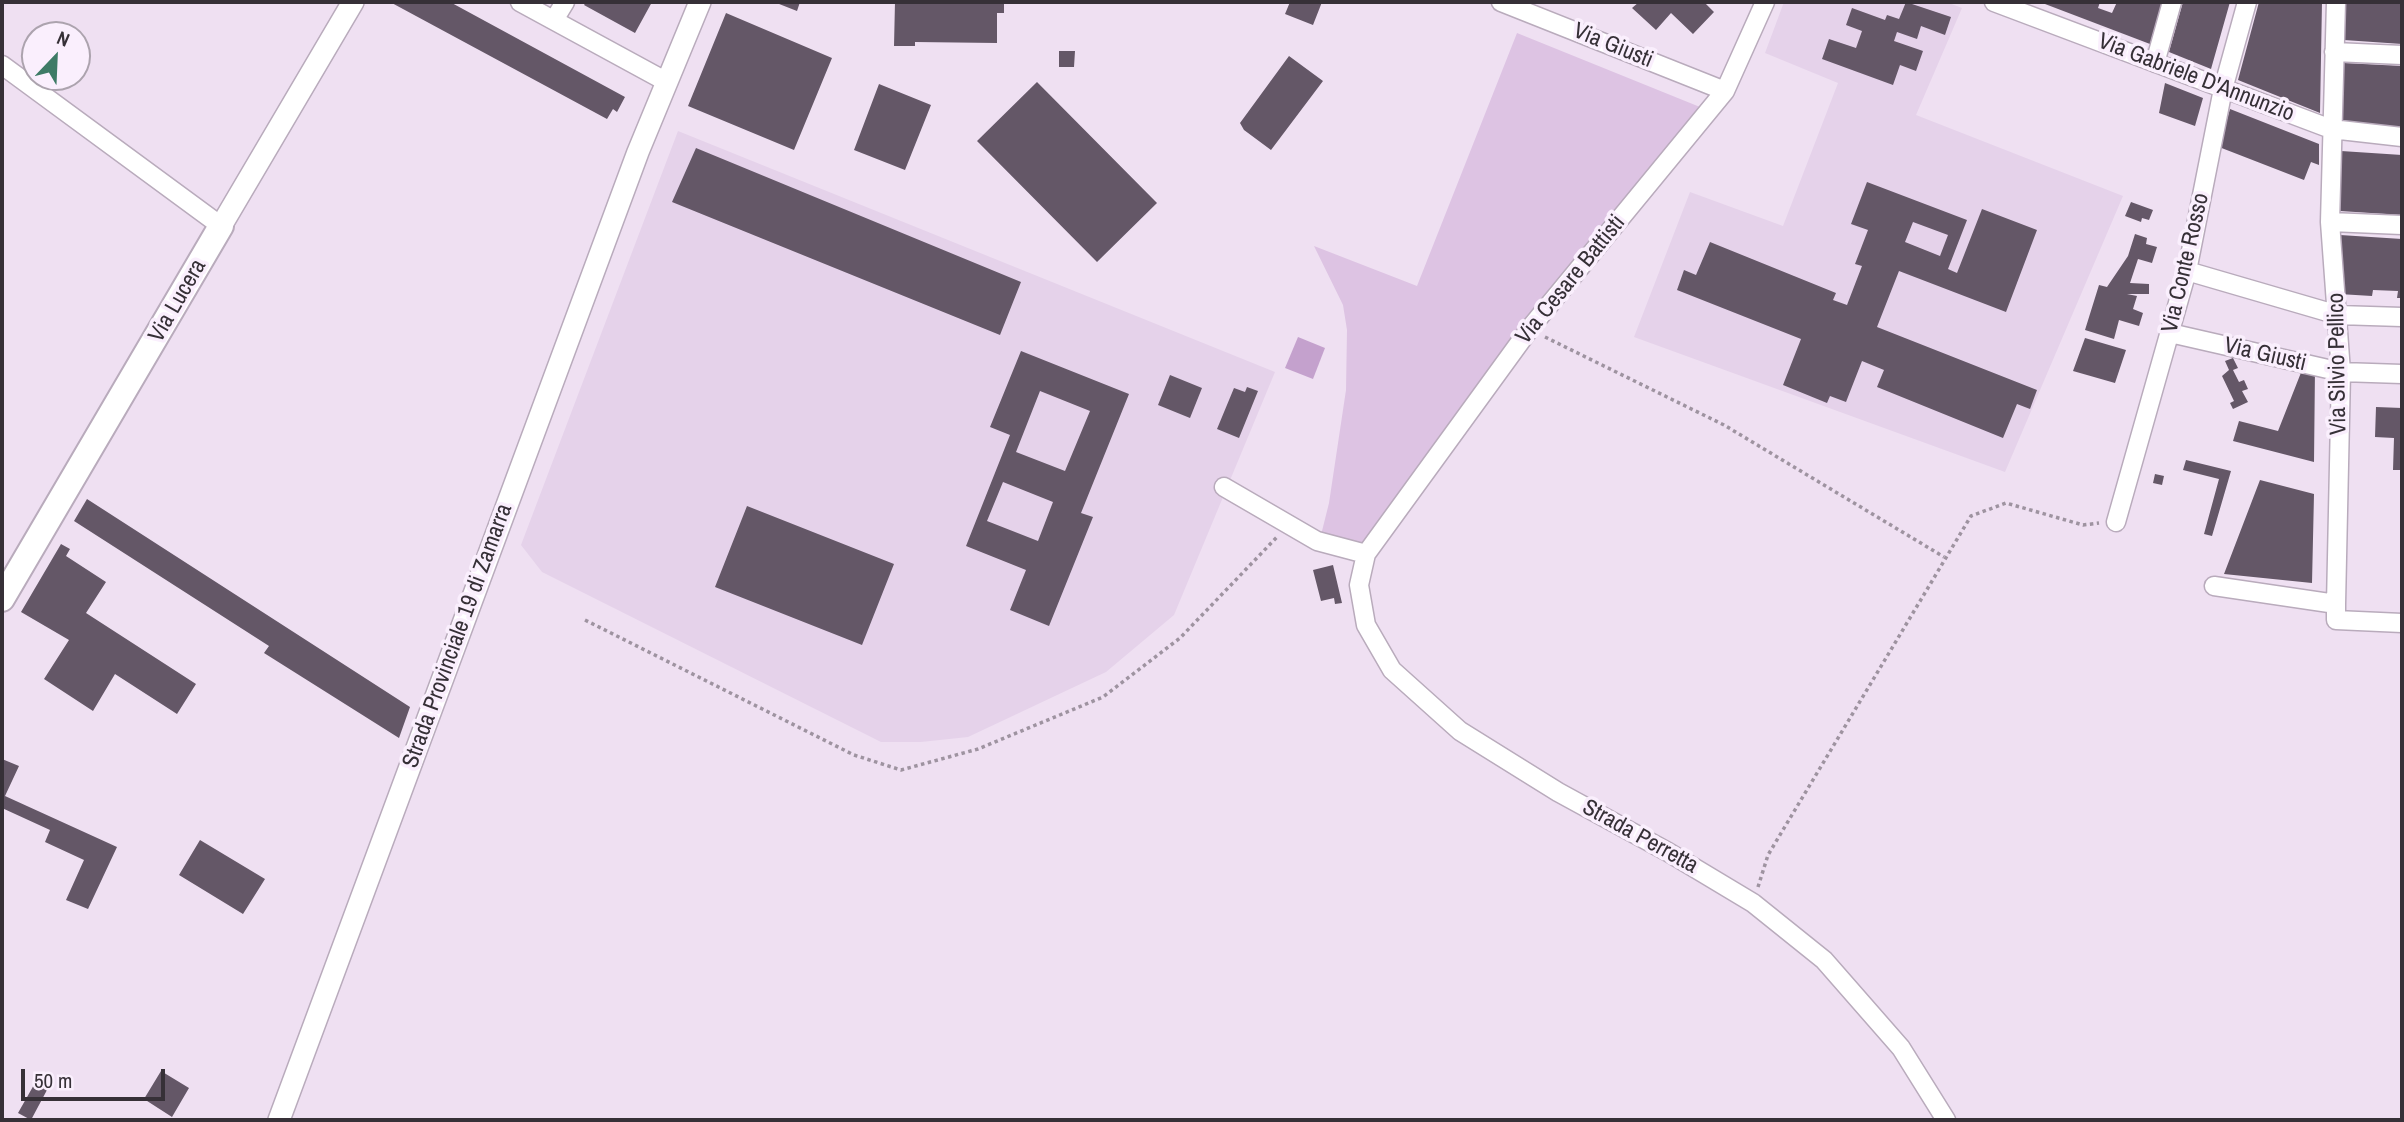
<!DOCTYPE html>
<style>
body{margin:0}
#map{position:relative;width:2404px;height:1122px;overflow:hidden;background:#efe0f2;font-family:"Archivo Narrow",sans-serif}
canvas{display:block}
.frame{position:absolute;inset:0;border:4px solid #363037;pointer-events:none}
.north{position:absolute;left:21px;top:21px;width:70px;height:70px;box-sizing:border-box;background:#faeffd;border:2px solid #aca3ae;border-radius:50%;rotate:23deg;font-size:19px;font-weight:700;line-height:28px;text-align:center;color:#363037}
.north::after{content:'';display:block;margin:auto;width:24px;height:32px;background:#3e7b66;clip-path:polygon(50% 0,100% 100%,50% 72%,0 100%)}
.scale{position:absolute;left:21px;top:1069px;width:144px;height:32px;box-sizing:border-box;border:4px solid #363037;border-top:0;padding-left:9px;font-size:21px;line-height:24px;white-space:nowrap;color:#363037;-webkit-text-stroke:5px #faeffd;paint-order:stroke}
</style>
<div id="map">
<canvas width="2404" height="1122"></canvas>
<div class="frame"></div>
<div class="north">N</div>
<div class="scale">50 m</div>
</div>
<script>
const c = document.querySelector('canvas').getContext('2d');
c.lineJoin = 'round';
function fillPath(path, color) {
  c.fillStyle = color;
  c.fill(path, 'evenodd');
}
function poly(rows) {
  const path = new Path2D();
  for (const r of rows) {
    path.moveTo(r[0], r[1]);
    for (let i = 2; i < r.length; i += 2) path.lineTo(r[i], r[i + 1]);
  }
  return path;
}
function strokePath(path, color, width, dash) {
  c.strokeStyle = color;
  c.lineWidth = width;
  c.lineCap = dash ? 'butt' : 'round';
  c.setLineDash(dash || []);
  c.stroke(path);
}
function write(font, color, halo, rows, align = 'center') {
  c.font = font + ' "Archivo Narrow",sans-serif';
  c.lineWidth = 7;
  c.setLineDash([]);
  c.textBaseline = 'middle';
  c.strokeStyle = halo;
  c.fillStyle = color;
  for (const [text, x, y, turn = 0] of rows) {
    c.save();
    c.translate(x, y);
    c.rotate((+turn || 0) * Math.PI / 180);
    c.textAlign = isNaN(turn) ? turn : align;
    if (halo) c.strokeText(text, 0, 0);
    c.fillText(text, 0, 0);
    c.restore();
  }
}
const built = poly([
 [1784,2,1946,2,1962,8,1916,115,2123,196,2005,472,1634,337,1690,192,1783,226,1838,83,1765,53],
 [678,131,1275,372,1174,615,1106,672,968,737,921,742,881,742,542,572,521,545]
]);
const green = poly([
 [1517,33,1700,107,1524,324,1364,547,1321,535,1329,503,1346,390,1347,330,1343,305,1314,246,1417,286]
]);
const water = poly([
 [1298,337,1325,348,1313,379,1285,368]
]);
const building = poly([
 [390,2,450,2,625,97,617,112,613,109,607,119],
 [586,2,652,2,635,33,584,5],
 [774,2,800,2,797,11],
 [895,2,1004,2,1004,13,997,13,997,43,915,42,915,46,894,46],
 [1290,2,1322,2,1313,25,1285,14],
 [1639,2,1704,2,1714,12,1693,34,1671,13,1656,30,1632,8],
 [1906,2,1951,17,1945,35,1921,26,1917,39,1897,32,1894,41,1923,51,1916,71,1900,65,1893,85,1822,59,1829,39,1856,48,1862,31,1846,25,1852,8,1885,20,1887,15,1899,19],
 [2045,2,2100,2,2098,8,2112,13,2117,2,2162,2,2150,44,2045,4],
 [2183,2,2230,2,2211,69,2169,52],
 [2259,2,2322,2,2320,113,2238,80],
 [2344,2,2402,2,2402,44,2344,40],
 [726,13,832,58,794,150,688,106],
 [1059,51,1075,51,1074,67,1059,67],
 [1289,56,1323,81,1271,150,1244,130,1240,123],
 [2343,63,2402,66,2402,127,2342,123],
 [1037,82,1157,203,1097,262,977,141],
 [2165,83,2203,98,2195,126,2159,113],
 [879,84,931,105,905,170,854,150],
 [2230,109,2319,144,2319,165,2311,162,2304,180,2219,147],
 [696,148,1021,282,1000,335,672,202],
 [2341,151,2402,155,2402,215,2340,211],
 [1867,182,1967,220,1948,269,1957,273,1982,209,2037,230,2006,312,1899,271,1877,327,2037,390,2030,409,2017,404,2003,438,1877,387,1884,370,1862,361,1846,402,1830,396,1827,403,1783,385,1801,339,1677,290,1684,270,1696,275,1710,242,1836,293,1833,300,1847,305,1862,266,1855,264,1868,230,1851,224],
 [1913,222,1948,235,1940,256,1905,242],
 [2131,202,2153,210,2149,220,2142,218,2141,222,2125,216],
 [2135,234,2147,238,2146,244,2157,247,2152,263,2138,259,2130,283,2149,284,2149,294,2127,294,2137,296,2133,309,2143,313,2139,326,2119,320,2114,339,2085,330,2099,285,2107,287,2128,256],
 [2340,235,2402,239,2402,298,2397,298,2398,291,2373,290,2372,296,2339,294],
 [2085,338,2126,350,2115,383,2073,371],
 [1021,351,1129,394,1081,513,1093,517,1049,626,1010,610,1026,570,966,546,1010,435,990,427],
 [1040,391,1090,411,1065,471,1016,452],
 [1003,482,1053,502,1038,541,987,521],
 [2233,358,2238,368,2233,370,2239,382,2244,380,2248,389,2242,391,2248,402,2233,409,2230,403,2234,401,2222,376,2229,370,2225,361],
 [2304,365,2315,368,2314,462,2233,441,2239,421,2278,431],
 [1170,375,1202,388,1190,418,1158,405],
 [1247,387,1258,391,1239,438,1217,429,1234,388,1245,392],
 [2376,407,2402,408,2402,470,2393,470,2394,438,2375,437],
 [2186,460,2231,471,2212,536,2204,534,2219,479,2183,470],
 [2155,474,2164,476,2162,485,2153,483],
 [2260,480,2314,494,2312,583,2224,574],
 [87,499,410,707,399,738,264,653,269,646,74,521],
 [747,506,894,564,862,645,715,587],
 [61,544,70,549,66,556,106,582,86,613,196,684,177,714,115,674,93,711,44,679,69,640,21,612],
 [1333,565,1342,603,1335,604,1334,598,1321,601,1313,570],
 [2,759,19,766,5,796,117,847,88,909,66,900,84,860,45,842,50,830,2,808],
 [200,840,265,879,243,914,179,875],
 [161,1071,189,1088,172,1117,144,1099],
 [35,1083,47,1090,31,1120,18,1113]
]);
const path = poly([
 [1545,337,1724,425,1944,557],
 [585,620,854,755,901,770,978,749,1103,697,1180,638,1277,537],
 [1758,887,1768,855,1971,516,2006,503,2083,525,2099,523]
]);
const minor = poly([
 [520,2,667,82],
 [1501,2,1725,91],
 [1765,2,1725,91,1531,327,1366,554,1359,585,1366,625,1392,670,1460,731,1558,792,1668,852,1753,903,1824,960,1901,1048,1946,1120],
 [1994,2,2331,129,2402,137],
 [554,20,565,2],
 [2334,52,2402,55],
 [2155,63,2172,2],
 [2,65,221,226],
 [2330,222,2402,225],
 [2187,271,2338,315,2402,317],
 [2170,333,2341,372,2402,374],
 [1224,487,1317,541,1366,554],
 [2116,522,2187,271,2223,89,2247,2],
 [2214,586,2336,604,2341,372,2330,222,2336,2],
 [2336,604,2336,620,2402,623]
]);
const tertiary = poly([
 [221,226,353,2],
 [279,1120,638,152,700,2]
]);
const secondary = poly([
 [2,599,221,226]
]);
const streetNames = [
 ["Via Giusti",1613,46,22],
 ["Via Gabriele D'Annunzio",2196,78,21],
 ["Via Conte Rosso",2186,263,-77],
 ["Via Cesare Battisti",1571,280,-51],
 ["Via Lucera",178,301,-60],
 ["Via Giusti",2265,355,13],
 ["Via Silvio Pellico",2338,364,-91],
 ["Strada Provinciale 19 di Zamarra",458,636,-70],
 ["Strada Perretta",1640,837,29]
];
fillPath(built, '#e5d2ea');
fillPath(green, '#ddc3e3');
fillPath(water, '#c4a1cd');
fillPath(building, '#645767');
strokePath(minor, '#b9abbc', 21);
strokePath(tertiary, '#b9abbc', 24);
strokePath(secondary, '#b9abbc', 28);
strokePath(path, '#9e93a0', 3.5, [3.5, 3.5]);
strokePath(minor, '#fff', 18);
strokePath(tertiary, '#fff', 21);
strokePath(secondary, '#fff', 24);
write('23px', '#363037', '#faeffd', streetNames);
</script>
